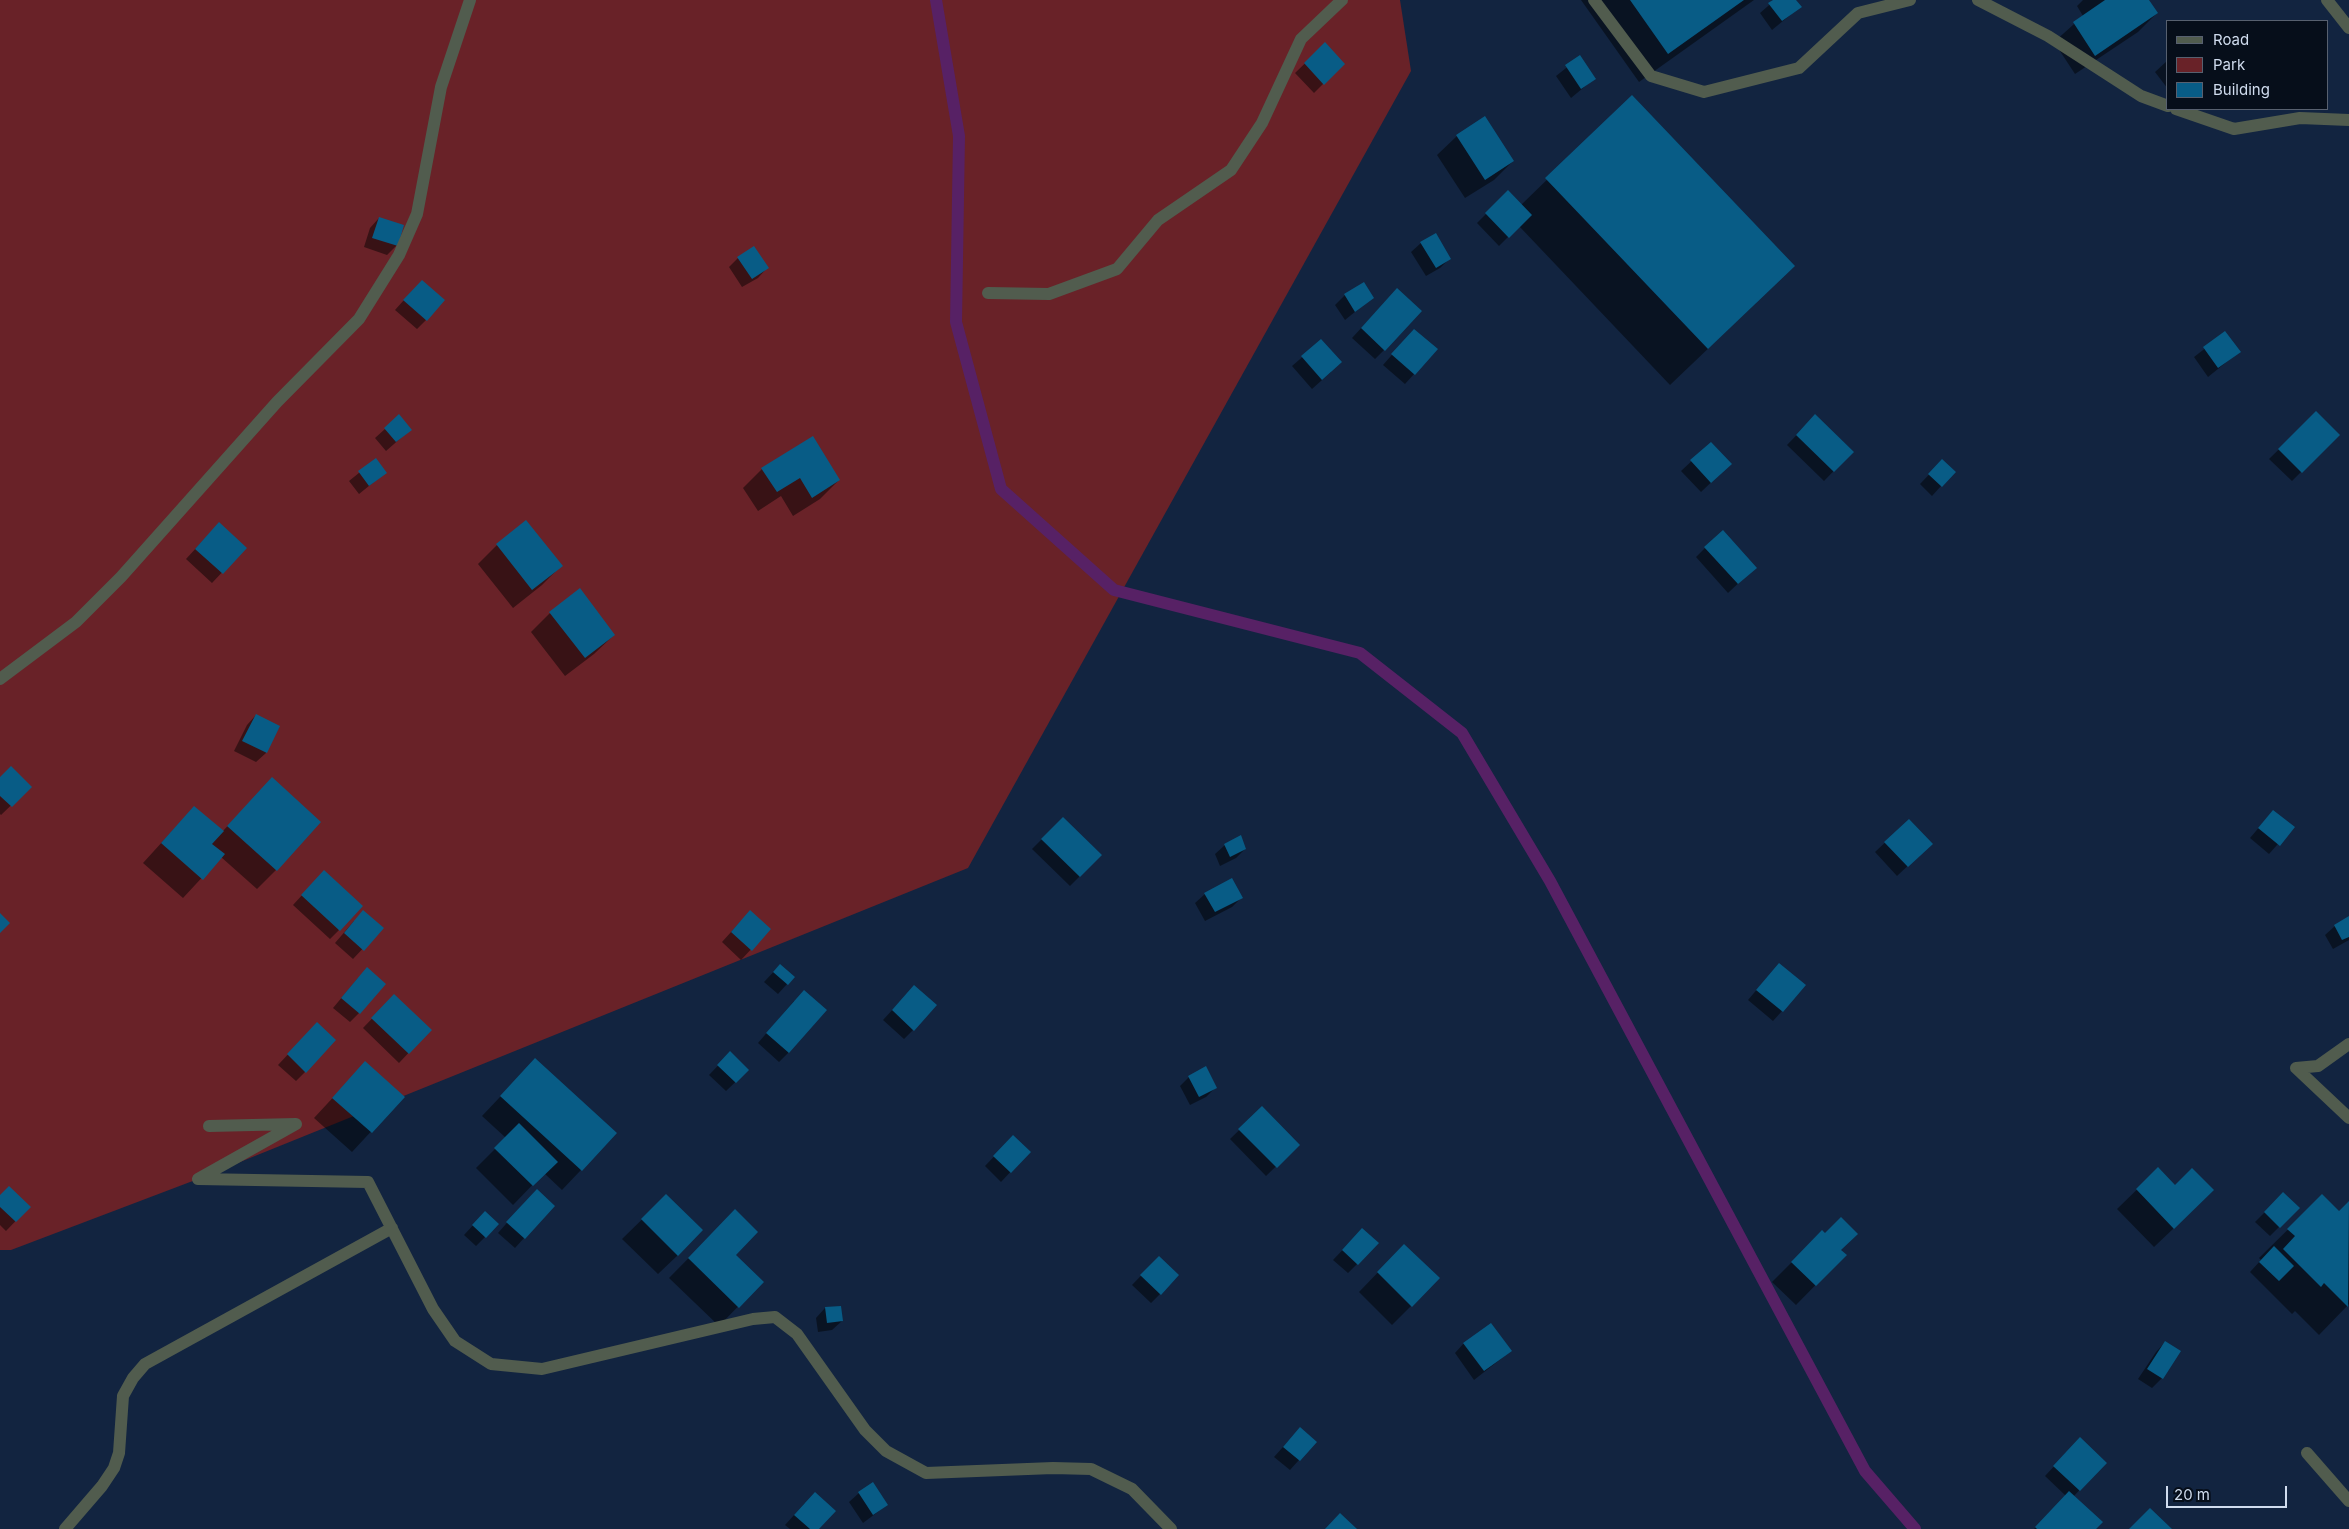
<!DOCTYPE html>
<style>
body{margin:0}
#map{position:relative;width:2349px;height:1529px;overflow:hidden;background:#122440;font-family:Inter,sans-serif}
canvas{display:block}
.legend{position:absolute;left:2166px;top:20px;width:162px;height:90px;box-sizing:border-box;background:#060e1a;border:1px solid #57606f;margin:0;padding:6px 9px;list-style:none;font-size:15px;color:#d0dcee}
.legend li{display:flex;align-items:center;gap:10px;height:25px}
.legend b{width:25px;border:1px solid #57606f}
.scale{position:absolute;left:2166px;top:1486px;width:121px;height:22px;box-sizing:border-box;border:2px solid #d0dcee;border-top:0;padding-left:6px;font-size:15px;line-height:18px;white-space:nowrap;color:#d0dcee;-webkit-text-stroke:4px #060e1a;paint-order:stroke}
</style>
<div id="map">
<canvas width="2349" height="1529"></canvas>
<ul class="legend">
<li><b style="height:6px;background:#515c4e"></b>Road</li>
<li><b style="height:14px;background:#692228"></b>Park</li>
<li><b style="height:14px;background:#085c86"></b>Building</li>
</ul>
<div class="scale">20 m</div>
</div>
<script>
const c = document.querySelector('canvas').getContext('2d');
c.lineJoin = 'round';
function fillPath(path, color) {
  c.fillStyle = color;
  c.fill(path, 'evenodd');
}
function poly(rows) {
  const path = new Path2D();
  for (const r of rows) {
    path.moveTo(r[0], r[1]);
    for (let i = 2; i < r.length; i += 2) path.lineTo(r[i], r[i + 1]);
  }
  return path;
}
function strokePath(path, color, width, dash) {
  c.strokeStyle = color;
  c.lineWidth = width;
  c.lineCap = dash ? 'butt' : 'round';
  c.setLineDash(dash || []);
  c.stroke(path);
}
const green = poly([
 [0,0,1400,0,1411,71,968,868,198,1179,11,1250,0,1250]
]);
const shadow = poly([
 [1581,0,1754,0,1639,82],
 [1775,0,1795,0,1800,7,1772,30,1760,13],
 [2083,0,2148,0,2157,13,2138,32,2075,74,2054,42,2083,16,2077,6],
 [1325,44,1343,64,1314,93,1295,73],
 [1580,57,1595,78,1571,98,1556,76],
 [2168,60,2168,89,2155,72],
 [1632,97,1756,303,1670,385,1519,226,1499,246,1477,223,1508,192,1521,205],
 [1485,118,1513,161,1494,180,1465,198,1437,155,1457,136],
 [379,218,397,245,387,255,364,247,370,228],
 [1421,243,1449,259,1440,268,1426,276,1411,252],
 [738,258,767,268,758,278,742,287,729,267],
 [1363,283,1372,298,1345,320,1335,305,1345,295],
 [412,291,426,320,417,329,395,310],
 [1388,299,1384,350,1375,359,1352,338],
 [2225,333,2239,352,2208,377,2194,357],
 [1405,340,1414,374,1405,384,1383,365],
 [1321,341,1331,372,1312,389,1292,366],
 [2316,413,2338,435,2292,481,2269,459],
 [1815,416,1852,452,1824,481,1787,445],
 [385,429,410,430,386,451,375,438],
 [1711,443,1721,473,1701,492,1681,471],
 [375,460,385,473,359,494,349,481],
 [1942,461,1941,486,1932,496,1920,484],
 [762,469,839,480,820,499,793,516,781,496,758,511,743,488],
 [210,533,245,548,212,583,186,559],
 [497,545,561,566,542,585,513,608,478,564],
 [1705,548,1745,577,1728,593,1696,557],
 [550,613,614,635,594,654,565,676,531,632],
 [256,715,279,727,266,753,256,762,234,751,247,725],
 [0,779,30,787,1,815,0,814],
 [272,779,276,870,257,889,221,857,183,898,143,863,194,807,222,832],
 [2273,811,2293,827,2269,854,2250,838],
 [1063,818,1101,855,1070,886,1032,849],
 [1909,820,1931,844,1897,876,1875,852],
 [1225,845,1245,849,1236,858,1220,866,1215,854],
 [315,881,339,930,330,939,293,905],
 [1205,894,1241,898,1232,907,1205,921,1195,903],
 [2349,918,2349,940,2333,949,2325,935,2335,926],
 [354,921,382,928,353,959,335,943],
 [741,921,770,929,741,960,722,942],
 [780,965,787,984,778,994,764,982],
 [1770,974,1782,1011,1773,1021,1748,1000],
 [358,978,359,1013,350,1022,333,1008],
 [905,996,913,1030,904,1039,883,1020],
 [794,1001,789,1052,779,1062,758,1043],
 [385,1005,430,1030,399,1063,363,1028],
 [308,1033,305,1072,296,1081,278,1065],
 [730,1053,748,1070,726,1091,709,1075],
 [535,1060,616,1133,562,1190,544,1173,513,1205,476,1168,506,1138,482,1116],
 [365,1063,403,1097,352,1152,314,1118],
 [1189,1077,1215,1088,1206,1097,1190,1105,1180,1086],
 [1262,1108,1298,1145,1266,1176,1230,1139],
 [1004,1146,1029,1152,1001,1182,985,1166],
 [2158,1169,2193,1210,2154,1247,2117,1209],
 [2283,1194,2298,1208,2270,1236,2255,1222],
 [0,1196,29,1207,6,1231,0,1225],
 [666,1196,678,1255,658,1274,622,1239],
 [2322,1196,2339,1213,2349,1203,2349,1304,2319,1335,2295,1311,2292,1314,2250,1272,2261,1260,2259,1258],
 [527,1200,553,1206,515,1248,498,1233],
 [735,1211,734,1255,762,1282,719,1326,669,1278],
 [476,1222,485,1237,476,1246,464,1235],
 [1822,1232,1845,1255,1796,1305,1772,1282],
 [1353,1239,1357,1264,1348,1273,1333,1260],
 [1159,1257,1160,1294,1151,1303,1132,1285],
 [1385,1265,1411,1306,1392,1325,1359,1292],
 [825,1308,842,1321,832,1330,818,1332,816,1318],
 [2165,1342,2179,1352,2162,1378,2152,1388,2138,1379,2156,1352],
 [1464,1343,1511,1351,1474,1380,1455,1353],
 [1300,1428,1315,1442,1290,1470,1274,1457],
 [2071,1448,2105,1463,2073,1497,2094,1529,2034,1529,2066,1496,2045,1476],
 [859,1493,887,1505,863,1523,849,1502],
 [805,1503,817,1529,790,1529,785,1525]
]);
const stream = poly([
 [936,0,959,136,956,322,1001,489,1114,590,1360,653,1462,733,1550,881,1865,1471,1915,1529]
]);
const building = poly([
 [1630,0,1744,0,1668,54],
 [1773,0,1796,0,1802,7,1782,21,1768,3],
 [2105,0,2149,0,2158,13,2095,56,2073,22],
 [1325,42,1345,64,1324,85,1304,63],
 [1580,55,1596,79,1581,89,1565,65],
 [1632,95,1795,266,1708,349,1545,178],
 [1485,116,1514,161,1485,180,1456,135],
 [1508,190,1532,215,1509,238,1485,213],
 [379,217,404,225,398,246,372,238],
 [1436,233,1451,259,1436,268,1420,242],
 [754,246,769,268,752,279,737,257],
 [422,280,445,300,427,321,403,300],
 [1364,282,1374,298,1355,312,1344,294],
 [1397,288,1422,311,1385,351,1361,328],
 [1414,329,1438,349,1415,375,1391,354],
 [2225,331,2241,352,2218,368,2203,347],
 [1321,339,1342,362,1322,380,1301,356],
 [2316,411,2340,435,2302,473,2278,449],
 [399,414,412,430,396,442,384,428],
 [1815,414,1854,452,1834,472,1796,435],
 [813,436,840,480,812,498,800,478,777,492,761,468],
 [1711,442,1732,464,1711,483,1690,460],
 [376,458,387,473,369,486,358,471],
 [1942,459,1956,472,1942,487,1928,474],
 [526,520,563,566,532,590,496,544],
 [219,522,247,548,223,574,195,549],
 [1723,530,1757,568,1738,584,1704,547],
 [580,588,615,635,585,658,549,612],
 [256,714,280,726,267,753,242,741],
 [11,766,32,787,12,807,0,796,0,777],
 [272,777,321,822,277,871,227,826],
 [194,806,224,831,212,844,225,854,203,880,161,843],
 [2273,810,2295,827,2280,846,2258,828],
 [1063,817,1102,855,1080,877,1041,839],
 [1909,819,1933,844,1908,867,1884,842],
 [1241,835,1246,849,1230,857,1224,844],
 [324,870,363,906,340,931,301,895],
 [1232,878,1243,898,1215,912,1204,893],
 [363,910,384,928,364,951,344,933],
 [750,910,771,929,752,951,731,932],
 [0,913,10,923,0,933],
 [2349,916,2349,937,2342,940,2334,925],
 [1779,963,1806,985,1783,1012,1756,990],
 [780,964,795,977,788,985,773,972],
 [367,967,386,984,360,1014,341,998],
 [914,985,937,1005,914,1031,892,1010],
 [804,990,827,1010,789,1053,766,1033],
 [394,994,432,1030,409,1054,371,1018],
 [317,1022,336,1040,306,1073,287,1054],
 [730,1051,749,1070,736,1083,717,1065],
 [535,1058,617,1133,582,1171,500,1096],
 [365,1061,405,1097,372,1133,332,1098],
 [1206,1066,1217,1088,1199,1097,1188,1076],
 [1262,1106,1300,1145,1277,1168,1238,1129],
 [519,1123,558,1162,533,1186,494,1148],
 [1013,1135,1031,1152,1011,1173,993,1156],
 [2158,1167,2175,1185,2192,1168,2214,1190,2174,1229,2136,1189],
 [9,1186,31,1207,16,1222,0,1207,0,1195],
 [537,1189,555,1206,525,1239,506,1222],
 [2283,1192,2300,1208,2280,1228,2264,1212],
 [666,1194,703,1230,678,1256,641,1219],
 [2322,1194,2339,1211,2349,1201,2348,1307,2324,1283,2321,1287,2283,1249,2295,1236,2287,1229],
 [735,1209,758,1232,736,1255,764,1282,739,1308,688,1258],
 [485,1211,499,1224,486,1238,472,1225],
 [1841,1217,1858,1234,1841,1250,1847,1255,1816,1286,1791,1262,1822,1230,1825,1233],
 [1362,1228,1379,1243,1358,1265,1342,1250],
 [1404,1244,1440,1278,1412,1307,1377,1272],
 [2274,1246,2294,1266,2279,1281,2259,1262],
 [1159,1256,1179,1275,1161,1295,1140,1275],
 [841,1306,843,1321,827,1323,825,1307],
 [1491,1323,1512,1351,1484,1371,1463,1343],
 [2165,1341,2181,1351,2163,1379,2147,1369],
 [1300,1427,1317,1442,1300,1461,1283,1447],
 [2080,1437,2107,1463,2080,1491,2053,1466],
 [873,1482,888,1505,873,1515,858,1492],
 [2069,1491,2103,1522,2096,1529,2037,1529,2035,1527],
 [815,1492,836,1511,819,1529,810,1529,794,1515],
 [2150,1508,2172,1529,2129,1529],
 [1340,1513,1357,1529,1325,1529]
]);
const minor = poly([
 [1594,0,1651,76,1704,92,1799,68,1858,13,1910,0],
 [1978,0,2048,36,2141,96,2168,106],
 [2327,0,2349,28],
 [2176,109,2234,129,2300,118,2349,120],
 [988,293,1049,294,1117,269,1158,220,1231,170,1262,123,1301,39,1342,0],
 [0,679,76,622,121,577,277,402,359,319,399,255,417,214,441,87,470,0],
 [2296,1068,2349,1118],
 [2296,1068,2318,1066,2349,1044],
 [209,1126,296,1124,198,1179,368,1182,433,1309,455,1341,491,1364,542,1369,753,1319,775,1317,797,1334,865,1430,886,1451,926,1473,1053,1468,1091,1469,1132,1489,1171,1529],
 [2307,1453,2349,1501],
 [65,1529,102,1486,114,1468,119,1453,123,1396,133,1378,145,1364,392,1228]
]);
fillPath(green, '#692228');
fillPath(shadow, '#0007');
strokePath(stream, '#572165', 12);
fillPath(building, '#085c86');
strokePath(minor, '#515c4e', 12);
</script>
